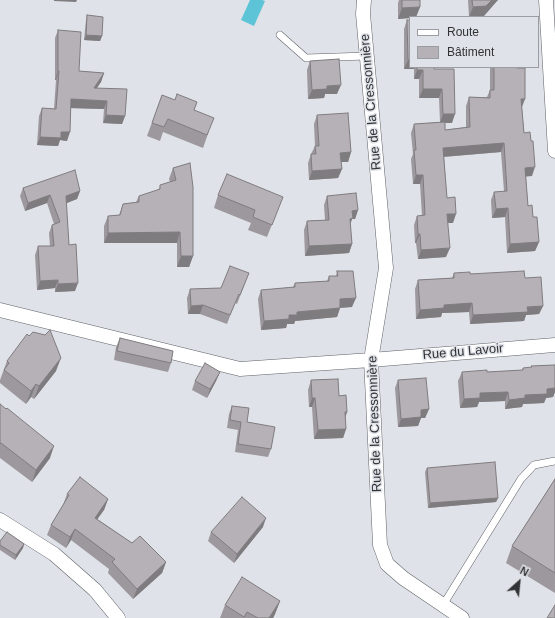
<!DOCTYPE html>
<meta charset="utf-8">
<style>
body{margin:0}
#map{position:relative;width:555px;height:618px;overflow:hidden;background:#dfe2e8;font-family:Helvetica,sans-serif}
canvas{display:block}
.legend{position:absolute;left:409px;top:16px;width:130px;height:52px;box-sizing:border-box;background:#dfe2e8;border:1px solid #999ca0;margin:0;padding:5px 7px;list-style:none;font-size:12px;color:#303234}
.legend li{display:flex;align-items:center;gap:8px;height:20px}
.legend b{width:20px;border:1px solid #999ca0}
.north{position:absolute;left:499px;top:562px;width:40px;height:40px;-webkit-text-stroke:3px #dfe2e8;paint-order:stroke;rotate:27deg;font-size:11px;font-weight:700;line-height:16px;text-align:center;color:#303234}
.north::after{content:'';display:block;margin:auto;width:14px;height:18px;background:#303234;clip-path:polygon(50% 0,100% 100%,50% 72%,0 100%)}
</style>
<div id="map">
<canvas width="555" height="618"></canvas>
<ul class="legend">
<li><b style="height:5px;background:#fff"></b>Route</li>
<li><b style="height:11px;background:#b6b1b6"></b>Bâtiment</li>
</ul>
<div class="north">N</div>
</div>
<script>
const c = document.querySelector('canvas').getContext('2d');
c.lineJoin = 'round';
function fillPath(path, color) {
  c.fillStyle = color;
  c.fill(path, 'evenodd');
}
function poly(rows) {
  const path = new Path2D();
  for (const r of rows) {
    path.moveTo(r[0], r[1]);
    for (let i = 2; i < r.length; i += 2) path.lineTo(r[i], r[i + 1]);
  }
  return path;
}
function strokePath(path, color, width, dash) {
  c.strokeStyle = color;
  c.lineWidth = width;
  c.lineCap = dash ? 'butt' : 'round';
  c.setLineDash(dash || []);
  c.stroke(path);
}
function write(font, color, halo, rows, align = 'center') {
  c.font = font + ' Helvetica,sans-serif';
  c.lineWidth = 3;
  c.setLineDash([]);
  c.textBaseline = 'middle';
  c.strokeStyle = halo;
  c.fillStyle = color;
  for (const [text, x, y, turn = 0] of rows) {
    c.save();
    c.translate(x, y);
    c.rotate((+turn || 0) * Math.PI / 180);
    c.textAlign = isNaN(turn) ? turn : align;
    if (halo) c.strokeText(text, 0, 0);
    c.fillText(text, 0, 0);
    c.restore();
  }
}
const water = poly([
 [250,0,262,0,265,1,254,26,241,20]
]);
const lane = poly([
 [280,35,306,58,367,56],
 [443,605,521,479,534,465,555,461]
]);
const street = poly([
 [364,0,363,14,386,268,371,360,380,545,387,564,403,578,462,618],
 [546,0,555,151],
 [0,310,240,369,371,360,555,345],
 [0,520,54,554,95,590,118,618]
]);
const wall = poly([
 [399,0,420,0,420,7,416,17,410,17,410,18,398,19,398,3],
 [468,0,498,0,497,1,483,17,469,17],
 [87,15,102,36,100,41,84,40,86,20],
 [407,20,410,67,434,67,434,69,454,69,452,123,445,123,445,130,466,127,466,106,469,97,487,97,490,90,490,67,517,67,522,107,524,133,532,176,526,176,528,206,533,217,539,242,535,251,507,253,505,217,492,218,491,200,494,192,504,191,501,152,444,157,447,198,453,223,448,223,446,257,418,259,416,243,415,243,414,225,417,216,422,216,420,184,413,184,411,159,413,154,411,133,414,124,440,122,439,98,419,98,419,79,414,79,414,69,404,69,404,29],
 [58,30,79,71,104,73,101,82,97,88,125,116,122,124,103,123,104,109,71,108,67,141,60,140,58,146,37,145,39,116,42,108,54,109,56,80,55,80,55,38],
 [310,61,337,94,325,94,324,98,308,99,307,70],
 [162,95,175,100,197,102,194,110,209,131,203,148,163,132,160,141,147,136],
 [317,115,351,152,348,162,341,162,342,169,338,178,309,180,308,163,311,154,315,146,314,124],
 [190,163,193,256,189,267,177,267,177,243,104,243,104,226,108,216,119,215,123,204,136,202,139,196,159,190,160,185,170,182,169,179,173,168],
 [23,188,80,191,77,199,66,203,69,245,75,291,55,292,55,288,37,290,35,255,38,246,50,246,49,233,52,225,54,224,47,203,25,211,20,196],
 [218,195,283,197,267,237,248,230,251,223,214,208],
 [327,196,358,210,355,219,352,219,350,225,352,244,349,253,305,256,304,230,307,221,325,220,324,205],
 [337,271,352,307,340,308,337,317,295,321,294,324,287,324,286,328,261,330,258,299,261,290,293,287,295,283,327,281,329,276,336,276],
 [249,273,237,304,235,303,227,324,200,314,188,314,187,298,190,289,221,288],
 [454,273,525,278,543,306,539,314,526,315,524,321,470,324,469,312,442,313,441,317,416,319,415,289,418,280,452,278],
 [120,338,171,363,168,372,114,360,116,347],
 [7,361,56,371,34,399,31,397,26,404,0,383,0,380],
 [555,365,555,392,553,397,546,398,544,403,523,404,522,407,505,409,505,401,479,402,477,407,460,408,458,381,462,372,487,372,522,370,523,368,531,368,531,366],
 [220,372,216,381,207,398,192,390,195,381],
 [311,380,339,396,347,412,345,418,346,429,343,438,314,439,312,407,309,407,308,390],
 [398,380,429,409,425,418,421,418,418,426,398,427,395,388],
 [0,404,50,458,32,482,0,458],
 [232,406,271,449,268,457,235,452,238,430,227,428,229,414],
 [427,468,498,498,496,502,428,508,425,472],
 [555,479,555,593,506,563,512,546],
 [67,494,108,499,104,510,97,519,132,543,166,562,162,573,133,599,108,573,109,569,71,540,66,548,47,535,51,525,63,505],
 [263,527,234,563,208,541,211,532],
 [0,541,24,544,23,548,15,560,0,550],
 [280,601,275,614,273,618,220,618,225,605]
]);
const shadedWall = poly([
 [54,0,77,0,76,2,54,1],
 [492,0,498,0,497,1,483,17,469,17,473,7],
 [420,7,416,17,410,17,410,18,398,19,402,8],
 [86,35,102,36,100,41,84,40],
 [408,60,410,60,410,67,414,67,414,69,404,69],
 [417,70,423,70,419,79,414,79],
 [58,71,59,71,56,80,55,80],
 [104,73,101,82,91,96,94,88],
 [341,85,337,94,325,94,324,98,308,99,312,90,327,86],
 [423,89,442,89,439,98,419,98],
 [71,99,107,101,104,109,68,108],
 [521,99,525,99,522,107,518,107],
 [443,114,455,114,452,123,440,123],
 [106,115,125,116,122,124,103,123],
 [61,132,70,132,67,141,60,140,58,146,37,145,40,137],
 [504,143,501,152,440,157,443,148],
 [351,152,348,162,337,162,340,153],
 [535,167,532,176,522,177,525,168],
 [342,169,338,178,309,180,312,171],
 [416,175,423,175,420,184,413,184],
 [80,191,77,199,62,205,66,196],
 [50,195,47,203,25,211,28,203],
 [508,208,505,217,492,218,496,209],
 [358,210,355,219,352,219,349,228,346,228,352,211],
 [447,214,456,214,453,223,444,223],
 [180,232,177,243,104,243,108,233],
 [418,234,420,234,416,243,415,243],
 [539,242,535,251,507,253,510,244],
 [352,244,349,253,305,256,309,246],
 [450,248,446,257,418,259,421,250],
 [181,256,193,256,189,267,177,267],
 [58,280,55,288,37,290,40,281],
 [78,283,75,291,55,292,58,284],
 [356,298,352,307,336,308,340,299],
 [472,303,469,312,442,313,441,317,416,319,420,310,444,305],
 [203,305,200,314,188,314,191,306],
 [543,306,539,314,526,315,524,321,470,324,473,315,527,307],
 [340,308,337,317,295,321,294,324,287,324,286,328,261,330,264,321,289,315,297,312],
 [61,358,56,371,34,399,39,386],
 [220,372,216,381,207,398,210,389],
 [36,384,31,397,26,404,31,391],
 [555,388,555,392,553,397,546,398,544,403,523,404,522,407,505,409,509,400,547,389],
 [508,392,505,401,479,402,477,407,460,408,464,399,480,393],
 [312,398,315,398,312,407,309,407],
 [429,409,425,418,421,418,418,426,398,427,401,419,421,410],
 [345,412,347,412,344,421],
 [346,429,343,438,314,439,318,430],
 [54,446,50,458,32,482,36,470],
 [498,498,496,502,428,508,430,503],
 [108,499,104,510,91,528,95,518],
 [266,518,263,527,234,563,237,554],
 [75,529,71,540,66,548,70,537],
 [24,544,23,548,15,560,16,555],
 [166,562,162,573,133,599,137,589],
 [280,601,275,614,273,618,269,618]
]);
const building = poly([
 [402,0,420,0,420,7,402,8,402,0],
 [472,0,492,0,486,6,473,7,472,0],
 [87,15,103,17,102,36,86,35,87,15],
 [407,20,410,20,410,60,408,60,407,20],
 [58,30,81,32,79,71,104,73,94,88,127,89,125,116,106,115,107,101,71,99,70,132,61,132,61,138,40,137,42,108,56,109,59,71,58,71,58,30],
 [339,59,341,85,327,86,327,89,312,90,310,61,339,59],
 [417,67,434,67,434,69,454,69,455,114,443,114,442,89,423,89,423,70,417,70,417,67],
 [494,67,517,67,517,68,525,68,525,99,521,99,524,133,530,132,531,141,533,141,535,167,525,168,528,206,532,205,533,217,537,217,539,242,510,244,508,208,496,209,494,192,507,191,504,143,443,148,447,198,455,197,456,214,447,214,450,248,421,250,420,234,418,234,417,216,425,215,423,175,416,175,414,150,416,150,414,124,445,122,445,130,470,127,469,97,490,98,490,90,494,90,494,67],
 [177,94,197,102,194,110,214,118,207,135,168,119,164,127,152,123,162,95,175,100,177,94],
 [348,113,351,152,340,153,342,169,312,171,311,154,316,154,315,146,319,146,317,115,348,113],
 [190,163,193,187,193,256,181,256,180,232,108,233,108,216,120,215,123,204,139,202,139,196,160,189,160,185,176,180,173,168,190,163],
 [75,170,80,191,66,196,69,245,76,244,78,283,58,284,58,280,40,281,38,246,54,246,52,225,60,222,50,195,28,203,23,188,75,170],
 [227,174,283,197,272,225,253,217,255,210,218,195,227,174],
 [356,193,358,210,352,211,353,218,350,219,352,244,309,246,307,221,329,220,327,196,356,193],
 [230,266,249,273,240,295,239,294,230,315,203,305,191,306,190,289,221,288,230,266],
 [337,271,353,271,356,298,340,299,340,308,297,312,297,315,289,315,289,319,264,321,261,290,295,287,295,283,329,281,329,276,338,276,337,271],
 [524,271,525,278,541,277,543,306,527,307,528,312,473,315,472,303,444,305,444,308,420,310,418,280,454,278,454,273,470,272,470,274,524,271],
 [50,330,61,358,39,386,36,384,31,391,4,370,9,363,7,361,27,334,29,336,33,332,45,335,50,330],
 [120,338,173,351,171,363,117,351,120,338],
 [205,363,220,372,210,389,195,381,205,363],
 [555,365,555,388,547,389,547,394,525,395,525,398,509,400,508,392,480,393,480,398,464,399,462,372,487,370,487,372,523,370,523,368,532,367,531,366,555,365],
 [426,378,429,409,421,410,421,417,401,419,398,380,426,378],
 [338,379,339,396,346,395,347,412,345,412,346,429,318,430,315,398,312,398,311,380,338,379],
 [0,404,6,409,7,408,54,446,36,470,1,443,0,444,0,404],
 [232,406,249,408,247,422,275,427,271,449,238,444,241,422,230,420,232,406],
 [495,462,498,498,430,503,427,468,495,462],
 [80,477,108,499,95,518,132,543,140,536,166,562,137,589,112,562,115,559,75,529,70,537,51,525,69,495,67,494,80,477],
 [555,479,555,573,512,546,555,479],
 [242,497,266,518,237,554,211,532,242,497],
 [7,532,24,544,16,555,0,545,0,541,7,532],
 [242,577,280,601,269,618,258,618,247,612,244,617,225,605,242,577],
 [555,605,555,618,547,618,555,605]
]);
const streetNames = [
 ["Rue de la Cressonnière",371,102,-95],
 ["Rue du Lavoir",463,352,-5],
 ["Rue de la Cressonnière",375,424,-92]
];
fillPath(water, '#5cc4d6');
strokePath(lane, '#5e6166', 8);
strokePath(street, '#5e6166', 15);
strokePath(lane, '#fff', 7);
strokePath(street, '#fff', 14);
fillPath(wall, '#9d989d');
fillPath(shadedWall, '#7f7c7f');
fillPath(building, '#b6b1b6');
strokePath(building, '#7f7c7f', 1);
write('13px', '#303234', '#dfe2e8', streetNames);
</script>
